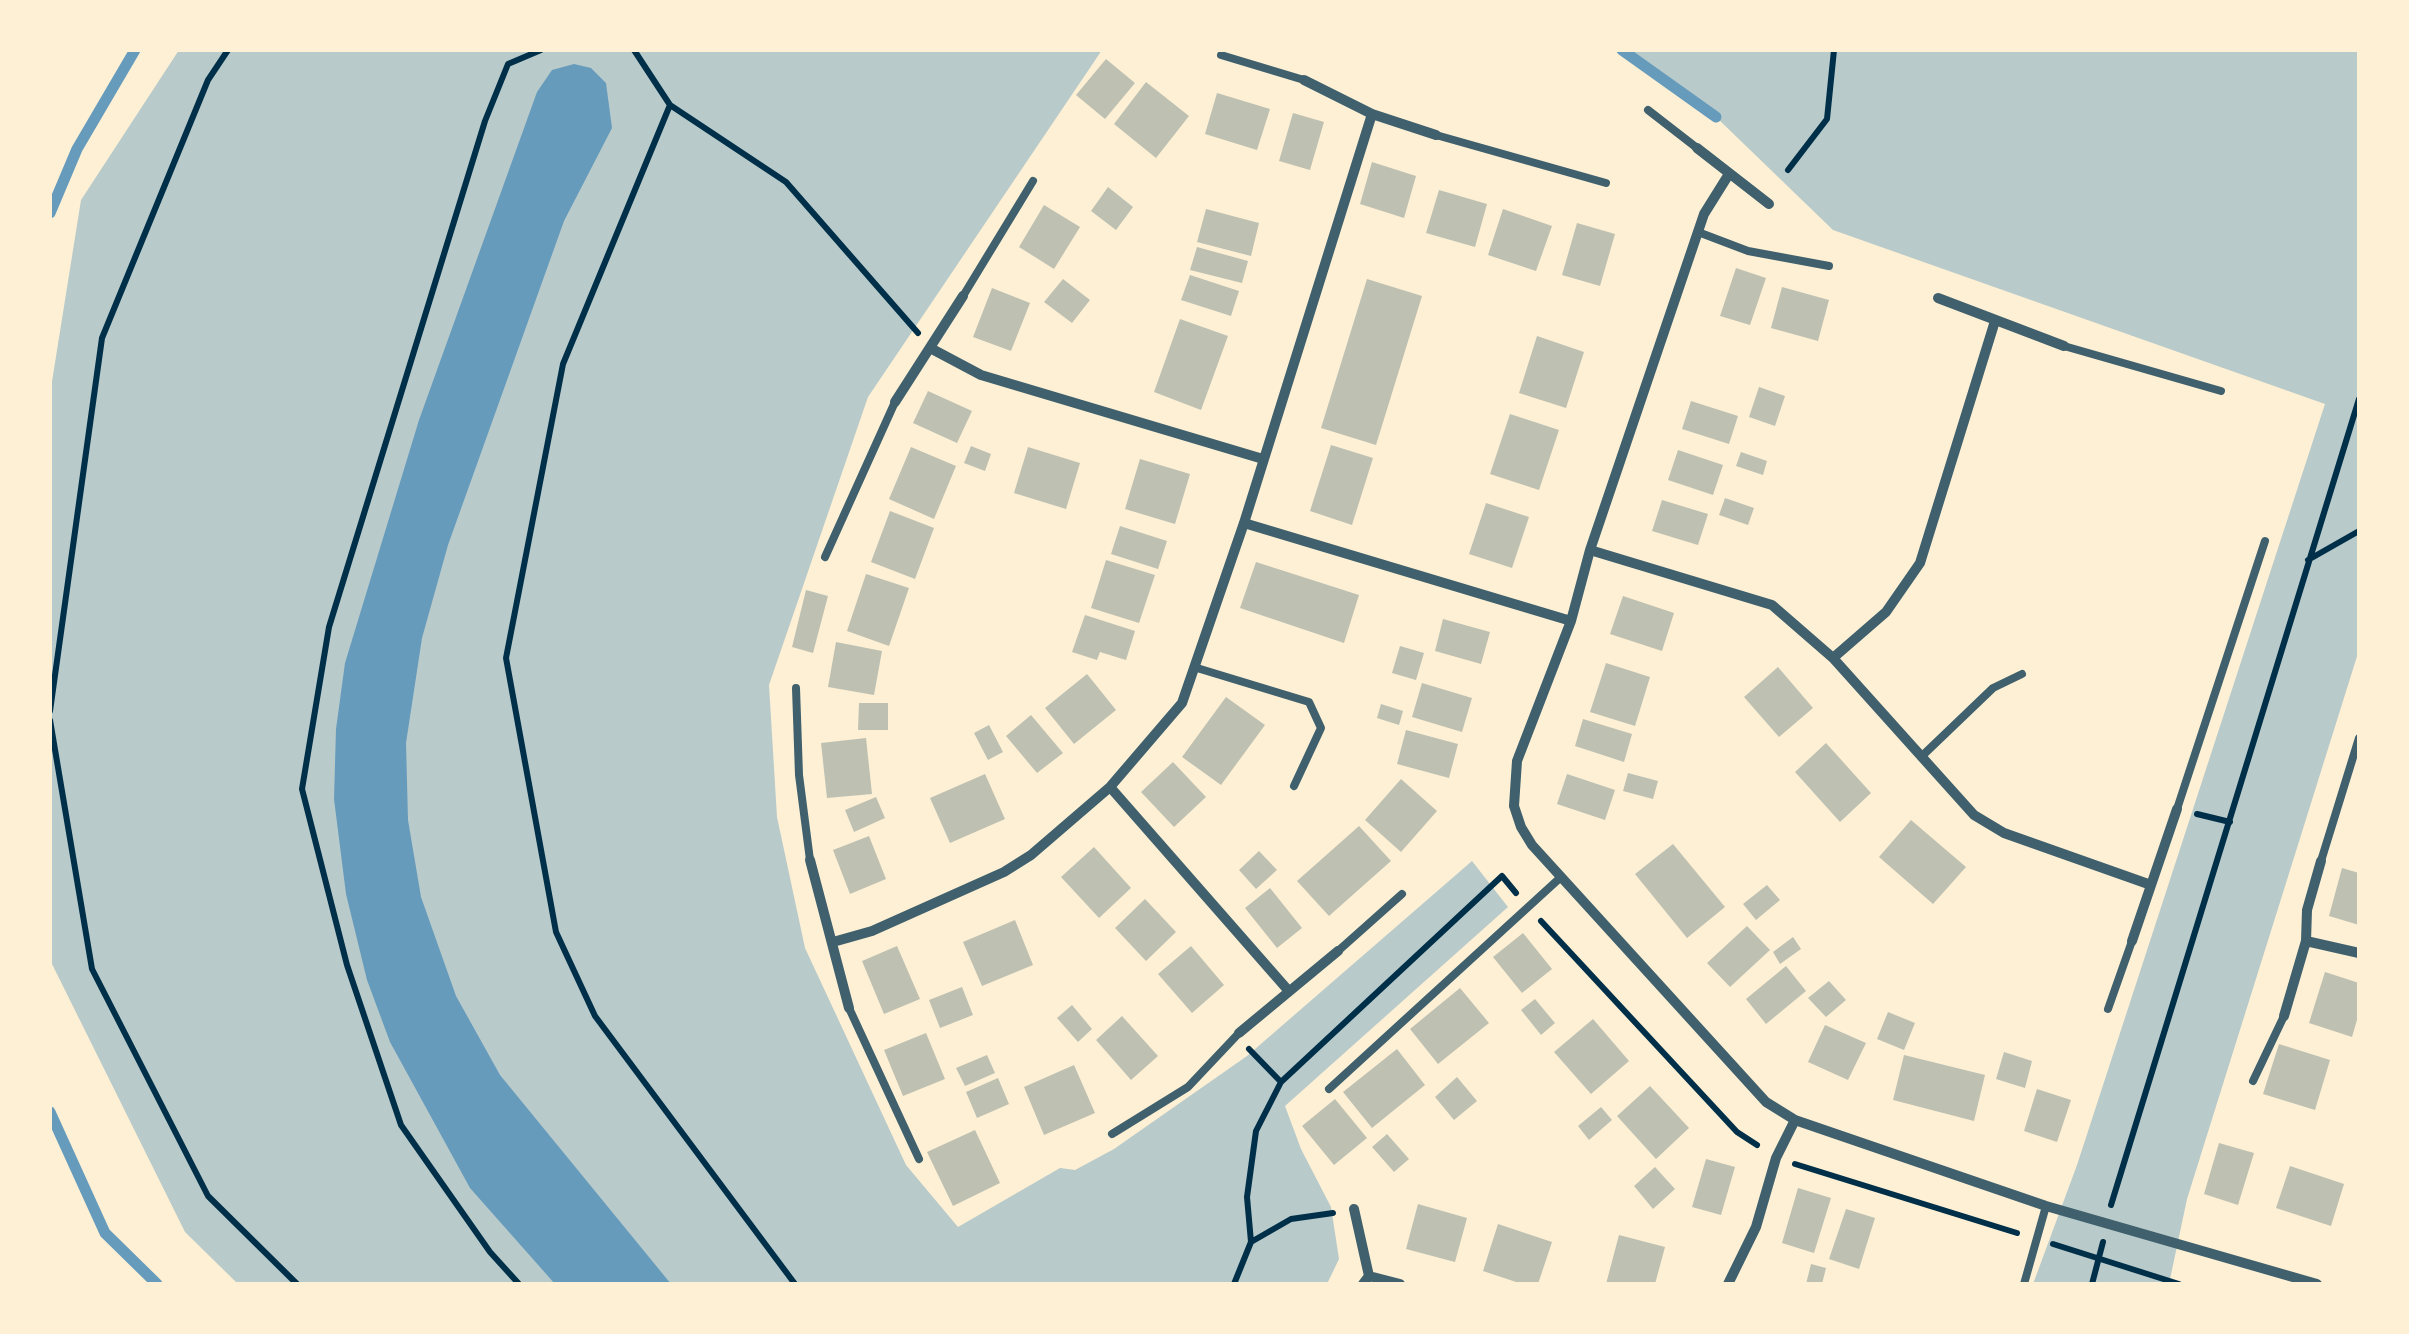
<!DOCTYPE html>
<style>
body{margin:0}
#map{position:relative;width:2409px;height:1334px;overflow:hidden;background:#fdf0d5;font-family:"Exo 2",sans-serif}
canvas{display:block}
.frame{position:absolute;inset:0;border:52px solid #fdf0d5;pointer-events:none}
</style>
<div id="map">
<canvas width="2409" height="1334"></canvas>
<div class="frame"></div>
</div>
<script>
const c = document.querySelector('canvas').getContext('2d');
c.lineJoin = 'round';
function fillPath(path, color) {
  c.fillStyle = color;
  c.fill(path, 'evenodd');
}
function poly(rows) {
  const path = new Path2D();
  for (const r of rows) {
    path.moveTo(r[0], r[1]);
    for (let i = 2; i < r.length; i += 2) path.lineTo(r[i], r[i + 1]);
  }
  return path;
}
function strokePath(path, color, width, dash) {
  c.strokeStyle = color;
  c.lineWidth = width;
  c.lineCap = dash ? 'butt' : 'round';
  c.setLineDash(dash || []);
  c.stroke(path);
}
const green = poly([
 [179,50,1102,50,868,397,769,685,777,817,805,948,906,1165,958,1227,1060,1168,1075,1170,1114,1149,1247,1056,1472,861,1508,907,1285,1106,1301,1149,1331,1207,1339,1259,1327,1284,238,1284,185,1232,50,960,50,394,81,200],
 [1621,50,2359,50,2359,650,2187,1199,2169,1284,2033,1284,2077,1165,2325,404,1833,230,1716,117]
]);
const water = poly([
 [574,64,591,68,606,83,612,128,564,221,448,545,422,638,406,743,408,820,421,897,456,996,500,1075,671,1284,555,1284,470,1188,390,1042,367,980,346,894,334,799,336,729,345,663,419,420,537,92,552,70]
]);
const stream = poly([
 [1622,50,1716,117],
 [50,213,77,149,135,50],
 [50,1112,105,1233,157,1284]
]);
const building = poly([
 [1106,59,1135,83,1105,119,1076,95],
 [1146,82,1189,116,1156,158,1114,124],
 [1217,93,1270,109,1257,150,1205,134],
 [1293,113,1324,122,1310,170,1279,161],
 [1372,162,1416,176,1404,218,1360,204],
 [1108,187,1133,207,1116,230,1091,211],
 [1439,190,1487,204,1475,247,1426,233],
 [1044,205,1080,227,1054,269,1019,247],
 [1206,209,1259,223,1251,256,1197,242],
 [1503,209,1552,226,1536,271,1488,255],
 [1577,223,1615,234,1600,286,1562,275],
 [1197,247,1248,261,1242,283,1190,270],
 [1736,268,1766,278,1750,325,1720,316],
 [1190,275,1239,291,1231,316,1181,300],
 [1063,279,1090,300,1072,323,1044,302],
 [1367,279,1422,296,1376,445,1321,428],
 [1782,287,1829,300,1818,341,1771,328],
 [992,288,1030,303,1011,351,973,337],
 [1180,319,1228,336,1201,410,1154,392],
 [1537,336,1584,352,1566,408,1519,393],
 [1759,387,1785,396,1775,426,1749,417],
 [928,391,972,411,957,443,913,423],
 [1691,401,1738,416,1729,444,1682,429],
 [1510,414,1559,430,1539,490,1490,474],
 [1331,445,1373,458,1352,525,1310,511],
 [971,446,991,454,985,471,964,463],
 [911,447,956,466,934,519,889,499],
 [1028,447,1080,463,1066,509,1014,493],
 [1678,450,1723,465,1713,495,1668,480],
 [1741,452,1767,461,1763,475,1736,466],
 [1140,459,1190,474,1175,524,1125,509],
 [1725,498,1754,508,1748,525,1719,515],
 [1662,500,1708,514,1698,545,1652,531],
 [1486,503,1529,517,1512,568,1469,554],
 [890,511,934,528,915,579,871,562],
 [1120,526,1167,541,1158,569,1111,554],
 [1106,560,1155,575,1139,623,1091,608],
 [1256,562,1359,595,1344,643,1240,608],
 [866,574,909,588,889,646,847,631],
 [806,590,828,596,813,653,792,647],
 [1623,596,1674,613,1662,651,1610,634],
 [1085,615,1135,631,1126,660,1100,652,1097,660,1072,652],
 [1443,619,1490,632,1481,664,1435,651],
 [836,642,882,651,874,695,828,687],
 [1400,646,1424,653,1416,680,1392,673],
 [1606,663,1650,677,1635,726,1590,712],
 [1778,667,1813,708,1779,737,1744,697],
 [1087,674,1116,710,1074,744,1045,708],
 [1422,683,1472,698,1462,732,1412,717],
 [1226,697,1265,725,1221,785,1182,757],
 [859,703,888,703,888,730,858,730],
 [1381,704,1403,711,1399,725,1377,718],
 [1031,715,1063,753,1037,773,1006,736],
 [1583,719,1632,734,1624,762,1575,746],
 [989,725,1003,752,988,760,974,733],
 [1406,730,1458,744,1449,778,1397,764],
 [866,738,872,794,827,798,821,743],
 [1826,743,1871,793,1840,822,1795,772],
 [1173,762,1206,797,1174,827,1141,792],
 [1628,773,1658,781,1653,799,1623,791],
 [985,774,1005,819,950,843,930,798],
 [1567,774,1615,790,1605,820,1557,804],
 [1401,779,1437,811,1401,852,1365,820],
 [876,797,885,818,854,832,845,810],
 [1911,820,1966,867,1933,904,1879,857],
 [1359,826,1391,861,1329,916,1297,881],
 [869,836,886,879,850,894,833,850],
 [1673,844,1725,907,1687,938,1635,874],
 [1094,847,1131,888,1099,918,1061,877],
 [1259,851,1277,870,1256,889,1239,870],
 [2342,868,2359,873,2359,925,2329,916],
 [1767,885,1780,900,1756,920,1743,904],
 [1270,888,1302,928,1277,948,1245,908],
 [1145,899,1176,932,1146,961,1115,928],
 [1015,920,1033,965,982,986,963,942],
 [1747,926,1770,950,1730,987,1707,963],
 [1523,933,1552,969,1522,993,1493,957],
 [1793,937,1801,949,1780,964,1773,952],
 [897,946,920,999,884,1014,862,961],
 [1191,946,1224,985,1192,1013,1158,974],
 [1786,966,1806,991,1766,1024,1746,999],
 [2325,972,2359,983,2359,1013,2352,1037,2309,1023],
 [1829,981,1846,1000,1826,1017,1808,998],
 [962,987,973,1015,940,1028,929,1000],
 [1460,988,1489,1023,1438,1064,1410,1029],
 [1535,999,1555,1023,1541,1035,1521,1010],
 [1072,1005,1092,1029,1078,1042,1057,1018],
 [1888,1012,1915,1023,1904,1050,1877,1039],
 [1122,1016,1158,1056,1131,1080,1096,1040],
 [1593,1019,1629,1061,1591,1094,1554,1052],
 [1825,1025,1866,1043,1848,1080,1808,1062],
 [926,1033,945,1079,903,1096,884,1050],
 [2279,1044,2330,1060,2315,1110,2263,1094],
 [1397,1049,1425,1085,1372,1128,1343,1092],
 [2004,1052,2032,1061,2025,1088,1996,1079],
 [987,1055,995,1073,965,1086,956,1068],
 [1904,1055,1985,1075,1974,1121,1893,1100],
 [1074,1065,1095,1113,1044,1135,1024,1087],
 [1457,1077,1477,1101,1454,1120,1435,1097],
 [998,1078,1009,1104,977,1118,966,1092],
 [1650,1086,1689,1128,1656,1159,1617,1116],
 [2037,1089,2071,1100,2057,1142,2024,1131],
 [1335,1099,1367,1138,1334,1165,1302,1126],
 [1601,1107,1612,1120,1589,1140,1578,1126],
 [975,1130,1000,1183,953,1206,927,1152],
 [1387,1134,1409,1159,1394,1172,1372,1147],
 [2219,1143,2254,1153,2238,1205,2204,1194],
 [1706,1159,1735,1167,1721,1215,1692,1207],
 [2290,1166,2344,1184,2331,1226,2276,1208],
 [1655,1167,1675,1189,1653,1209,1634,1186],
 [1798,1188,1831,1198,1814,1253,1782,1243],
 [1418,1204,1467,1218,1455,1262,1406,1249],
 [1846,1209,1875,1218,1859,1269,1829,1259],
 [1498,1224,1552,1242,1538,1284,1522,1284,1483,1271],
 [1619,1235,1665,1247,1655,1284,1606,1284],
 [1811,1264,1826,1268,1822,1284,1806,1284]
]);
const path = poly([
 [634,50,670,105,563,364,506,658,556,932,595,1016,795,1284],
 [670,105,786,182,918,333],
 [1788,170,1827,119,1834,50],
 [2308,560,2359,531],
 [50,711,102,338,208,80,228,50],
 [50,720,92,969,208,1196,297,1284],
 [2197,814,2230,822],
 [1541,921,1737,1132,1757,1145],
 [1249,1049,1281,1082,1256,1131,1247,1197,1251,1242],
 [1281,1082,1502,876,1516,893],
 [1795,1164,2017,1233],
 [2111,1205,2359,399],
 [2053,1244,2179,1284],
 [519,1284,490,1252,401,1125,347,965,302,789,329,627,485,121,508,64,541,50],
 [1234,1284,1251,1242,1291,1219,1333,1213],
 [2092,1284,2103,1242]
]);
const service = poly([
 [1221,55,1304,80],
 [1648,110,1697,148],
 [1436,135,1606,183],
 [1698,232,1748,251,1829,266],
 [963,296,1033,181],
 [2064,346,2221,391],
 [825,557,895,402],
 [1197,668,1309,702,1321,728,1294,786],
 [796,688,799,775,810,860],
 [1921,757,1993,688,2022,674],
 [2177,809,2265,541],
 [2321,861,2359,738],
 [1338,951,1402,894],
 [849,1008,919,1159],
 [2108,1009,2132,941],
 [2253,1081,2284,1016],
 [1329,1089,1561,877],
 [1112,1134,1188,1087,1239,1033],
 [2024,1284,2046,1206]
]);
const minor = poly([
 [1304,80,1372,114,1436,135],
 [1697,148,1769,204],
 [1729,174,1704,214,1590,550,1571,621,1517,761,1514,806,1521,827,1532,845,1766,1102,1795,1120,2046,1206,2317,1284],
 [1938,298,2064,346],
 [932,349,981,375,1263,459],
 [895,402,963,296],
 [1244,523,1571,621],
 [1590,550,1772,605,1833,658,1974,815,2004,833,2151,885],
 [1833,658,1886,612,1920,563,1995,321],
 [1110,787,1287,989],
 [810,860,849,1008],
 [2132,941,2177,809],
 [2306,941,2359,953],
 [833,942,872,931,1004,872,1031,855,1110,787,1182,703,1244,523,1372,114],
 [2284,1016,2306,941,2307,910,2321,861],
 [1239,1033,1338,951],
 [1354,1209,1369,1276,1363,1284],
 [1369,1276,1400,1284],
 [1728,1284,1756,1227,1776,1158,1795,1120]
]);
fillPath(green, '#b9caca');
fillPath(water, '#669bbc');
strokePath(stream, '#669bbc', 11);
fillPath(building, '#bec0b2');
strokePath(path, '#003049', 6);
strokePath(service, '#3f606c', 8);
strokePath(minor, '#3f606c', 10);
</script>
